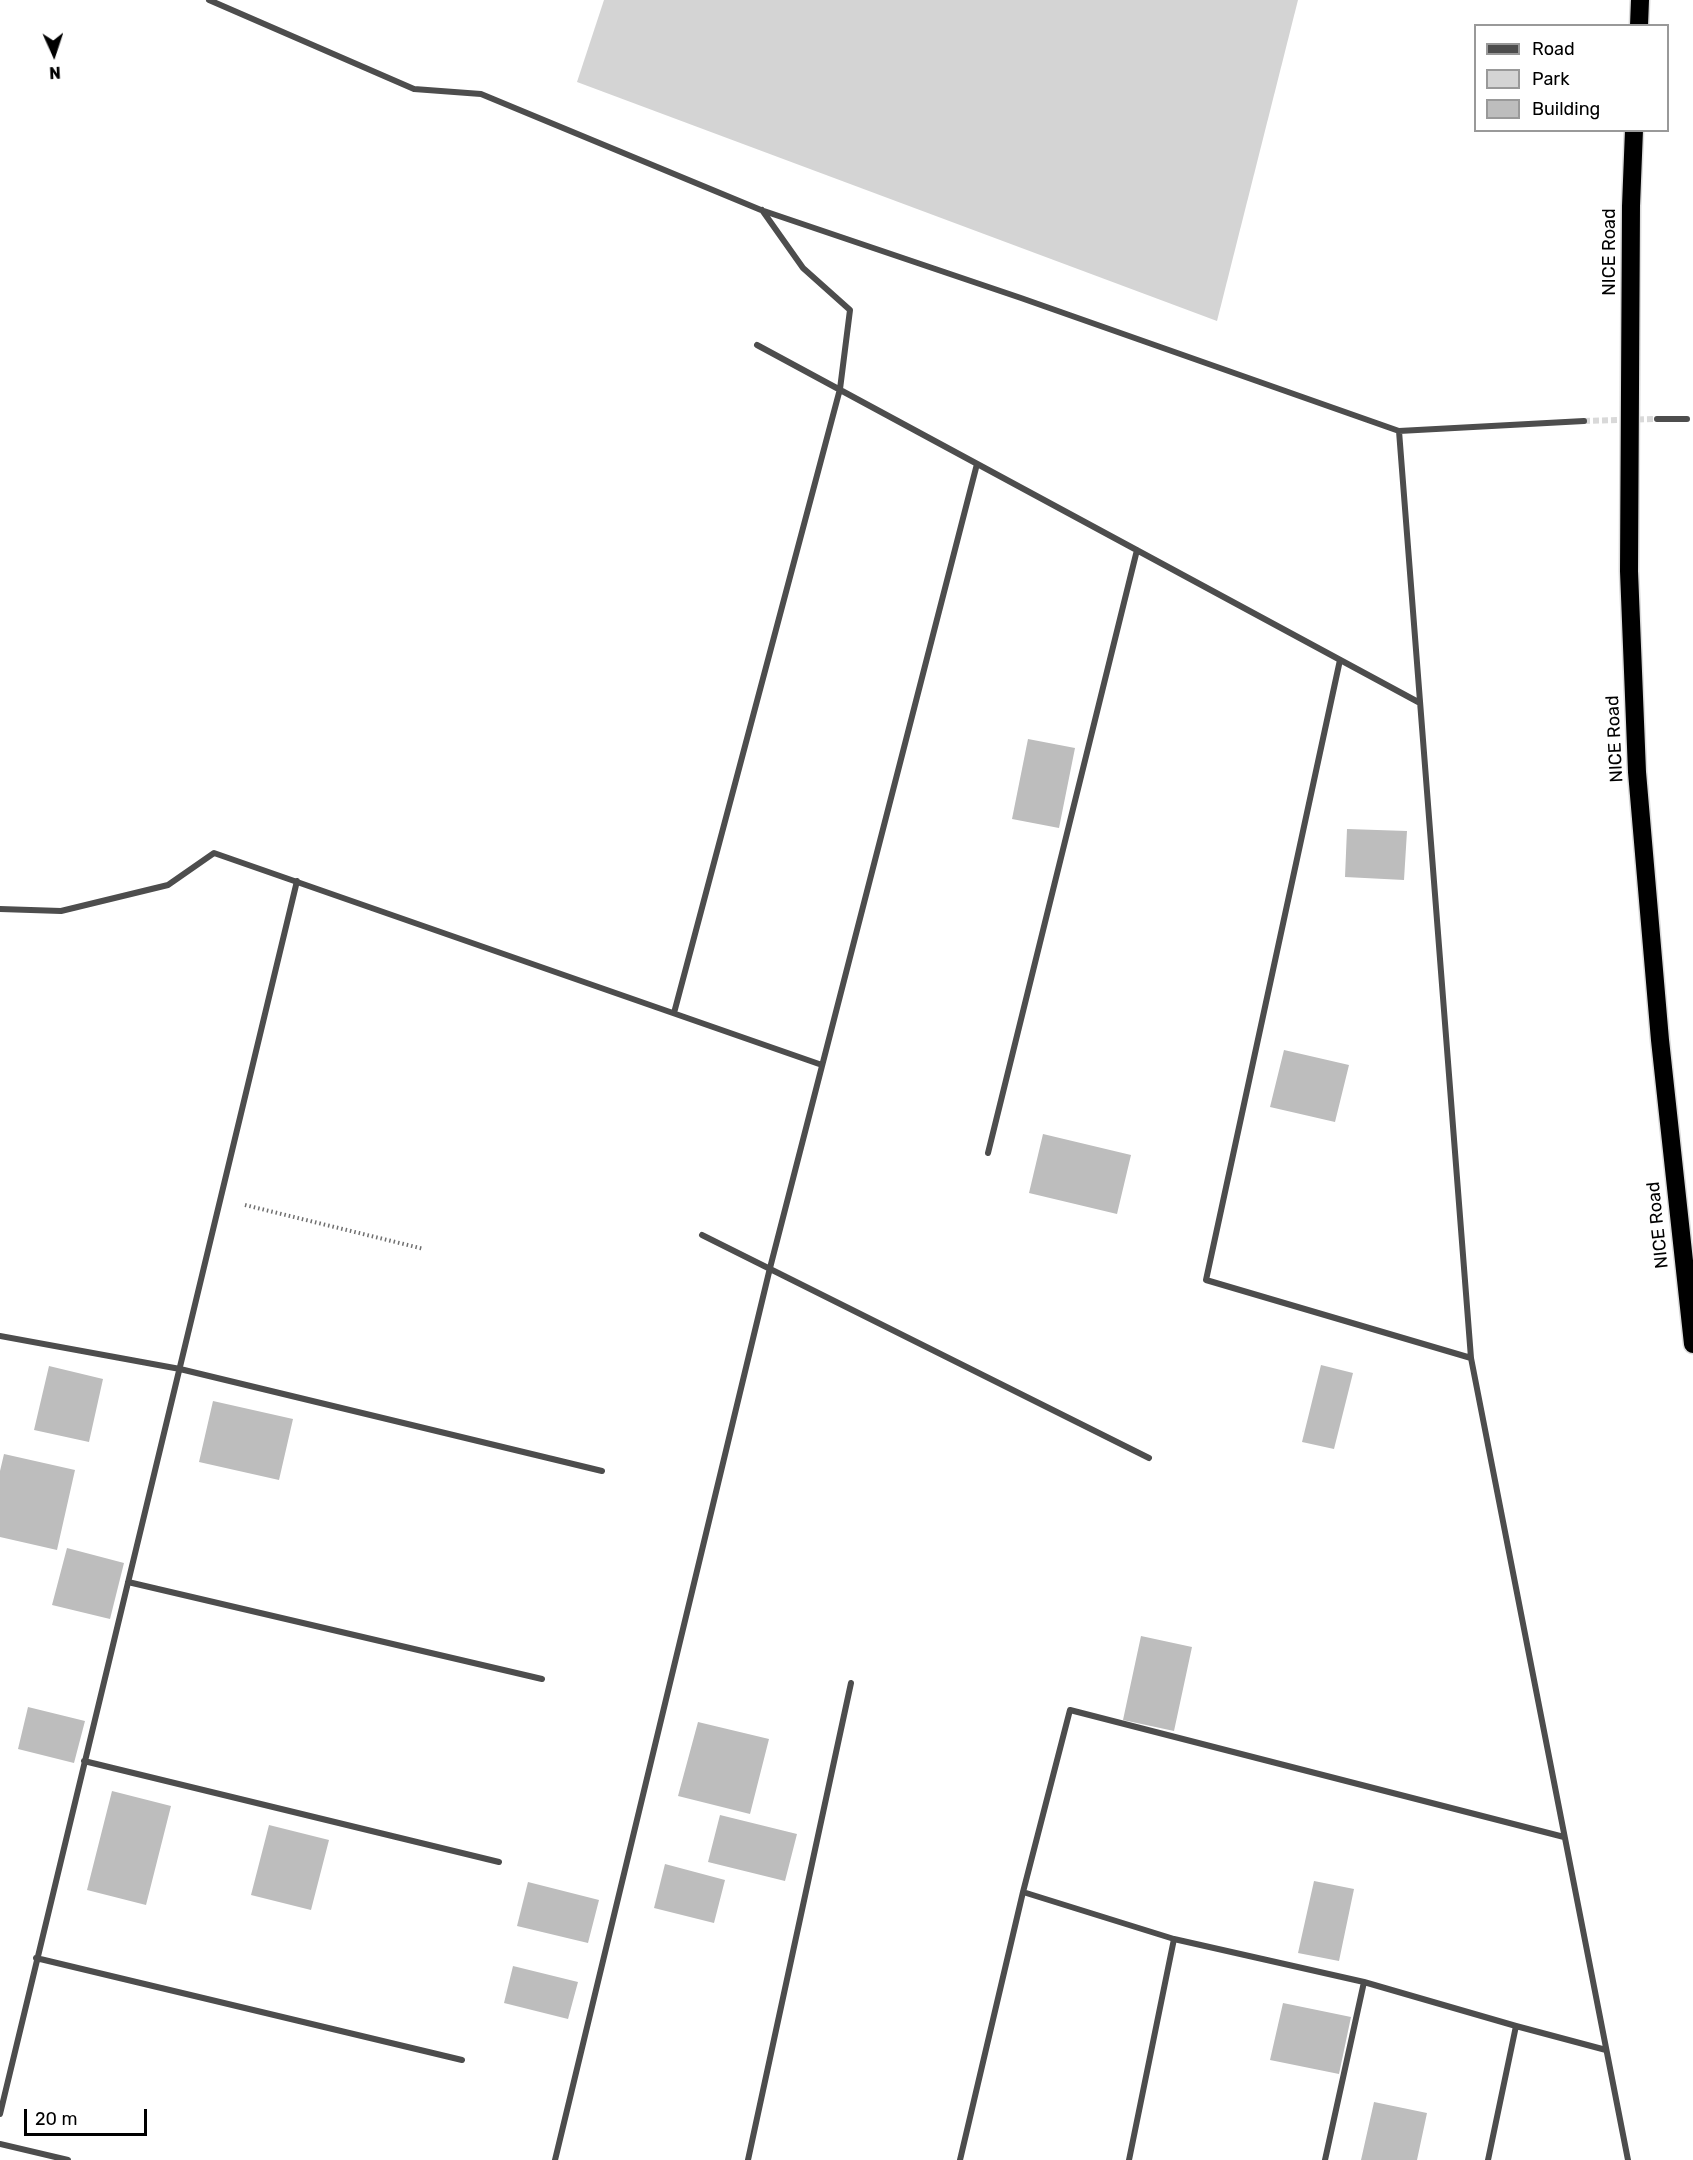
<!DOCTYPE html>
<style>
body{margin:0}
#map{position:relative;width:1693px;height:2160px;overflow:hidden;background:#fff;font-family:Rubik,sans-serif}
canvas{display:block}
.legend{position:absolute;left:1474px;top:24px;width:195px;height:108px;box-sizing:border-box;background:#fff;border:2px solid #999;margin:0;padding:8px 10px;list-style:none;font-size:18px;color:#000}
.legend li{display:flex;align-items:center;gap:12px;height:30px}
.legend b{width:30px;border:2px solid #999}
.north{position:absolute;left:24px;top:24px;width:60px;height:60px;-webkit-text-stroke:4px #fff;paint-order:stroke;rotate:177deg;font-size:16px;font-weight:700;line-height:24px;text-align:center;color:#000}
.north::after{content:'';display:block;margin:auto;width:21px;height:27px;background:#000;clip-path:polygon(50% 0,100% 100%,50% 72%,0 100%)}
.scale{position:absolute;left:24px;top:2109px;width:123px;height:27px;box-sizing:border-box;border:3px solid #000;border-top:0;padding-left:8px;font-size:18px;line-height:21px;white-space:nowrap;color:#000;-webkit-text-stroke:4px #fff;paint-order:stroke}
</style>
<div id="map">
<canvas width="1693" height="2160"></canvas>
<ul class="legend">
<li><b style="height:8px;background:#4d4d4d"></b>Road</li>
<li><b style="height:16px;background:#d4d4d4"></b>Park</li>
<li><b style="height:16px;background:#bdbdbd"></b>Building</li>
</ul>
<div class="north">N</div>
<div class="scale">20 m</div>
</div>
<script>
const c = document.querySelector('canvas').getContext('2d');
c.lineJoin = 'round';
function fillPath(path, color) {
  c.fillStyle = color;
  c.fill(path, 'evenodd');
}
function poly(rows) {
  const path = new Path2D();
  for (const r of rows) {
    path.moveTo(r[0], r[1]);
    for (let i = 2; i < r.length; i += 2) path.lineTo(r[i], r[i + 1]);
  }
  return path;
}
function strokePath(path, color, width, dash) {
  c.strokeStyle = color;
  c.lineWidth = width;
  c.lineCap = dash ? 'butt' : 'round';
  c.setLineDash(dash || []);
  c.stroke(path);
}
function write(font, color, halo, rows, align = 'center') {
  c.font = font + ' Rubik,sans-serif';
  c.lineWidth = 6;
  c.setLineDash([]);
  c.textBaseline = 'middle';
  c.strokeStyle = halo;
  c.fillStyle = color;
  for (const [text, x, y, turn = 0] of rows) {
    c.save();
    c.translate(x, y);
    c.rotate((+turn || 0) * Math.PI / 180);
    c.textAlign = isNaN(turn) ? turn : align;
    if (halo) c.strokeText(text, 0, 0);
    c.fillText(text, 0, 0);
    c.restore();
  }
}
const green = poly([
 [604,0,1298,0,1217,321,577,82]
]);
const building = poly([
 [1028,739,1075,748,1059,828,1012,819],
 [1347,829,1407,831,1404,880,1345,877],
 [1284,1050,1349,1065,1335,1122,1270,1107],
 [1043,1134,1131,1155,1117,1214,1029,1193],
 [1321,1365,1353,1373,1334,1449,1302,1442],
 [49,1366,103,1379,89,1442,34,1430],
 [213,1401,293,1419,279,1480,199,1462],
 [4,1454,75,1470,57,1550,0,1537,0,1471],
 [67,1548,124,1563,110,1619,52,1605],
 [1141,1636,1192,1647,1174,1731,1123,1720],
 [28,1707,85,1721,74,1763,18,1749],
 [698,1722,769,1739,750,1814,678,1796],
 [112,1791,171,1806,146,1905,87,1890],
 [720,1815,797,1834,785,1881,708,1862],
 [269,1825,329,1840,311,1910,251,1895],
 [665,1864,725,1880,714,1923,654,1908],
 [1314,1881,1354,1889,1339,1961,1298,1953],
 [528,1882,599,1900,588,1943,517,1926],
 [513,1966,578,1982,568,2019,504,2003],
 [1283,2003,1351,2017,1339,2074,1270,2060],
 [1374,2102,1427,2113,1417,2160,1361,2160]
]);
const streetTunnel = poly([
 [1584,421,1657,419]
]);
const path = poly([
 [245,1205,424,1249]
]);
const street = poly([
 [209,0,414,89,481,94,761,210,1021,298,1399,431,1584,421],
 [757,345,1420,703],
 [1657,419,1687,419],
 [1399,431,1471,1358,1628,2160],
 [1340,660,1206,1280,1471,1358],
 [0,909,61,911,168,885,214,853,822,1065],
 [674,1013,840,389,850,310,803,268,762,210],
 [988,1153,1137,550],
 [702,1235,1149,1458],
 [0,1336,180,1369,602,1471],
 [128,1582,542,1679],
 [84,1761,499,1862],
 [1023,1892,1174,1939,1364,1982,1516,2026,1606,2050],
 [36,1958,462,2060],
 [0,2114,297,881],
 [0,2144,68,2160],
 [555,2160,770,1268,977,464],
 [748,2160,851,1683],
 [960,2160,1023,1892,1070,1710,1564,1837],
 [1129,2160,1174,1939],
 [1325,2160,1364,1982],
 [1488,2160,1516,2026]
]);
const highway = poly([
 [1639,26,1640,0],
 [1634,130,1631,206,1629,571,1637,772,1660,1040,1693,1344]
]);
const streetNames = [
 ["NICE Road",1610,252,-90],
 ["NICE Road",1615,739,-93],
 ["NICE Road",1658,1225,-96]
];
fillPath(green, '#d4d4d4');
fillPath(building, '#bdbdbd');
strokePath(streetTunnel, '#d9d9d9', 6, [6, 3]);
strokePath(highway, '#dbdbdb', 21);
strokePath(path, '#6f6f6f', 4, [1.5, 3]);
strokePath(street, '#4d4d4d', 6);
strokePath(highway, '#000', 18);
write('18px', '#000', '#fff', streetNames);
</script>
